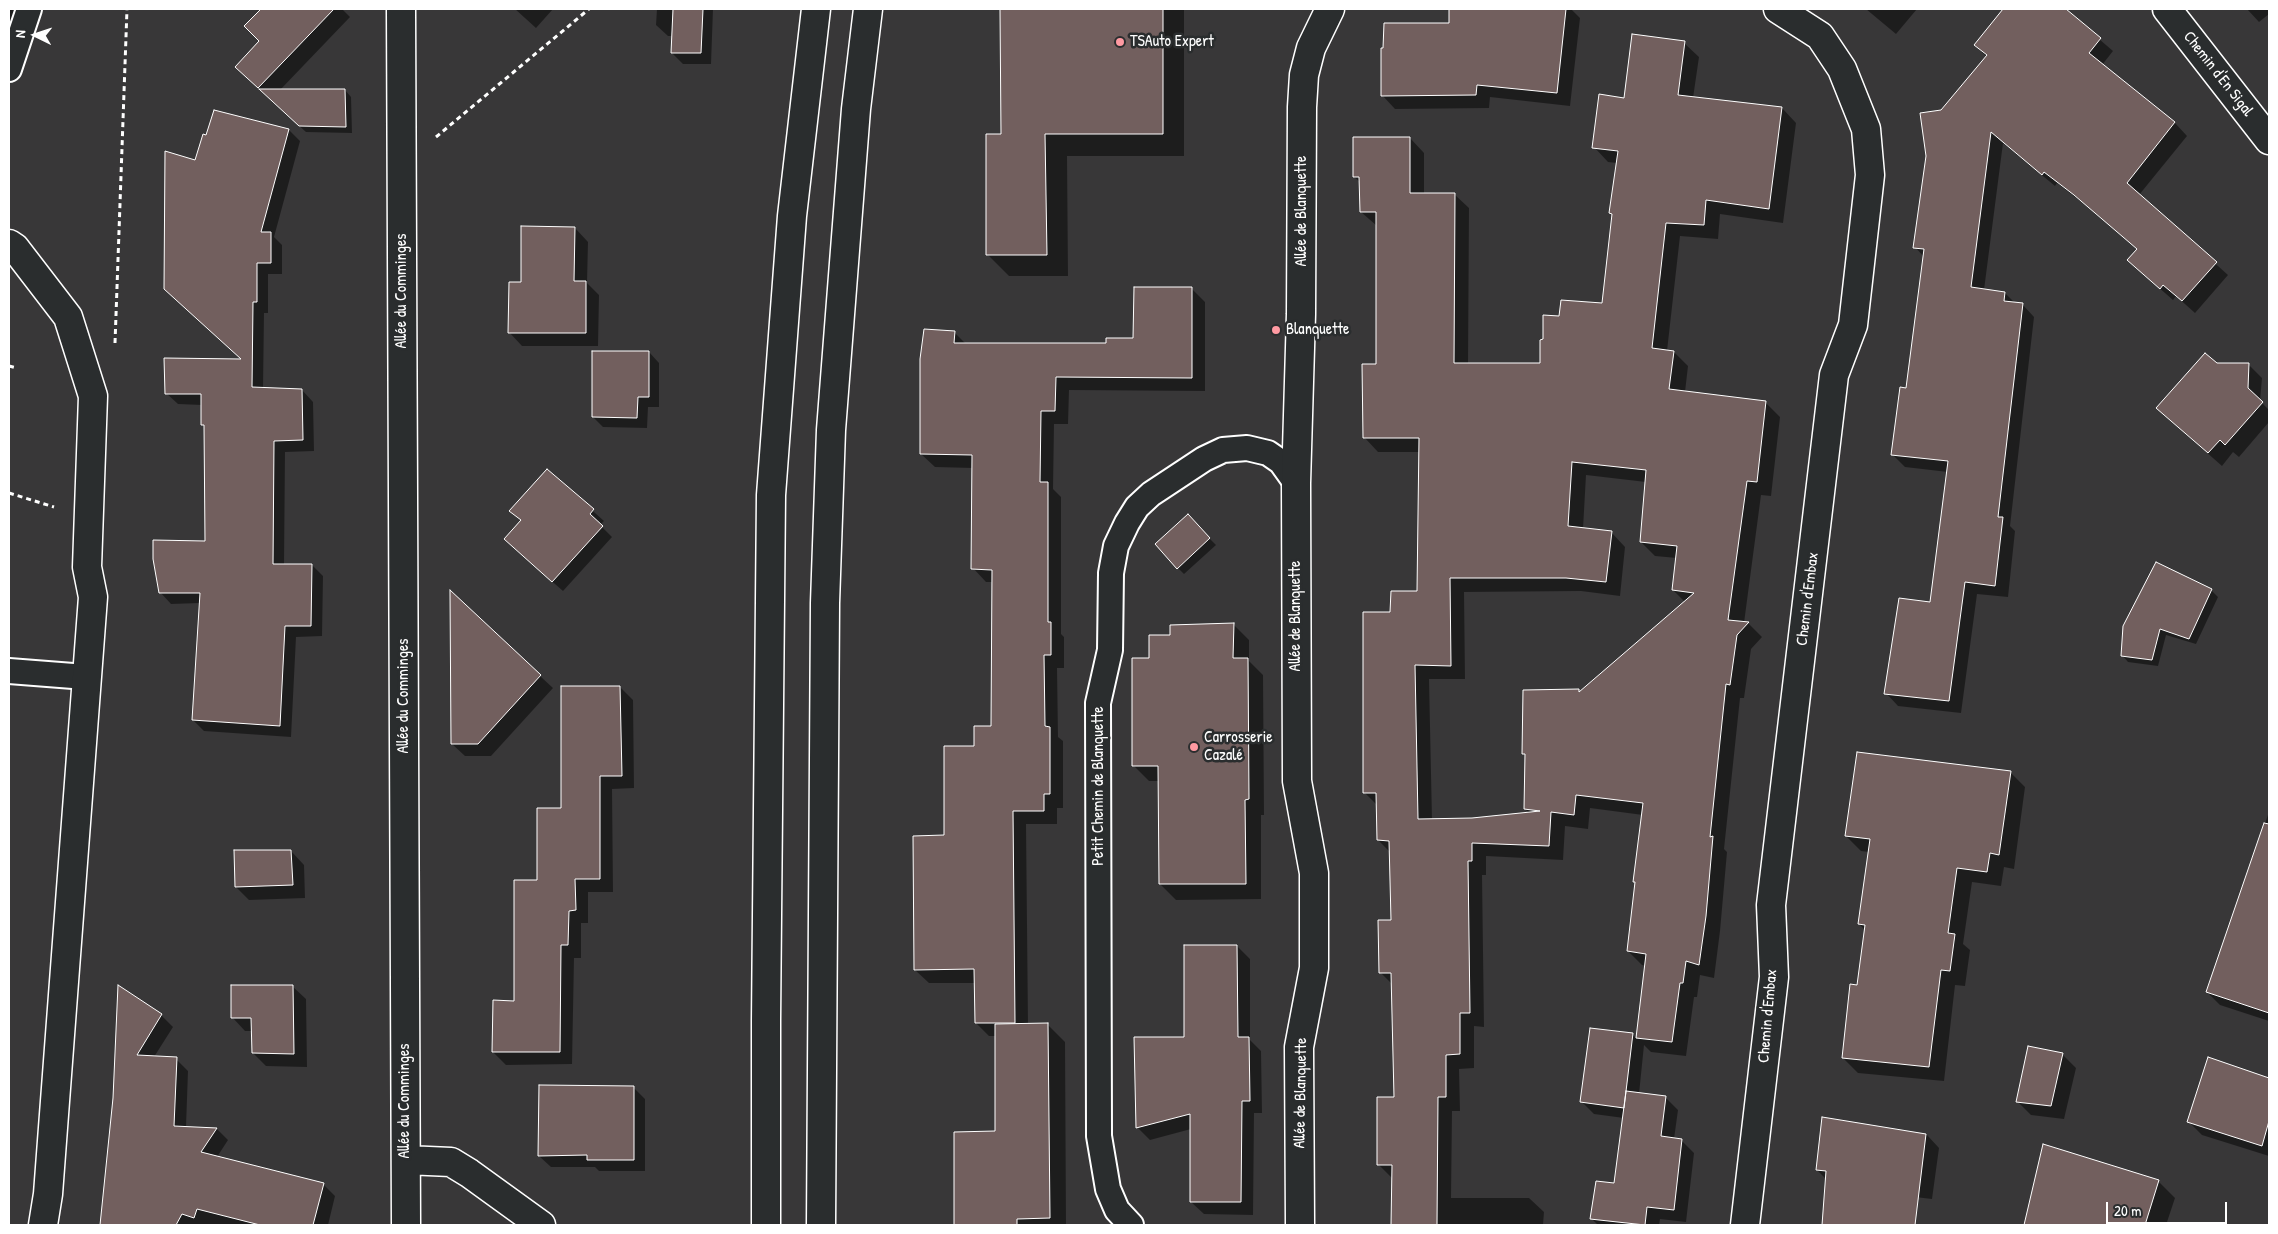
<!DOCTYPE html>
<meta charset="utf-8">
<style>
body{margin:0}
#map{position:relative;width:2278px;height:1234px;overflow:hidden;background:#383738;font-family:"Patrick Hand",sans-serif}
canvas{display:block}
.frame{position:absolute;inset:0;border:10px solid #fff;pointer-events:none}
.north{position:absolute;left:10px;top:10px;width:50px;height:50px;-webkit-text-stroke:4px #2a2d2e;paint-order:stroke;rotate:274deg;font-size:14px;font-weight:700;line-height:20px;text-align:center;color:#fff}
.north::after{content:'';display:block;margin:auto;width:18px;height:22px;background:#fff;clip-path:polygon(50% 0,100% 100%,50% 72%,0 100%)}
.scale{position:absolute;left:2106px;top:1202px;width:121px;height:22px;box-sizing:border-box;border:2px solid #fff;border-top:0;padding-left:6px;font-size:15px;line-height:18px;white-space:nowrap;color:#fff;-webkit-text-stroke:4px #2a2d2e;paint-order:stroke}
</style>
<div id="map">
<canvas width="2278" height="1234"></canvas>
<div class="frame"></div>
<div class="north">N</div>
<div class="scale">20 m</div>
</div>
<script>
const c = document.querySelector('canvas').getContext('2d');
c.lineJoin = 'round';
function fillPath(path, color) {
  c.fillStyle = color;
  c.fill(path, 'evenodd');
}
function poly(rows) {
  const path = new Path2D();
  for (const r of rows) {
    path.moveTo(r[0], r[1]);
    for (let i = 2; i < r.length; i += 2) path.lineTo(r[i], r[i + 1]);
  }
  return path;
}
function strokePath(path, color, width, dash) {
  c.strokeStyle = color;
  c.lineWidth = width;
  c.lineCap = dash ? 'butt' : 'round';
  c.setLineDash(dash || []);
  c.stroke(path);
}
function write(font, color, halo, rows, align = 'center') {
  c.font = font + ' "Patrick Hand",sans-serif';
  c.lineWidth = 5;
  c.setLineDash([]);
  c.textBaseline = 'middle';
  c.strokeStyle = halo;
  c.fillStyle = color;
  for (const [text, x, y, turn = 0] of rows) {
    c.save();
    c.translate(x, y);
    c.rotate((+turn || 0) * Math.PI / 180);
    c.textAlign = isNaN(turn) ? turn : align;
    if (halo) c.strokeText(text, 0, 0);
    c.fillText(text, 0, 0);
    c.restore();
  }
}
const shadow = poly([
 [9,9,33,9,9,79],
 [263,9,342,9,350,17,280,90,345,90,351,97,352,133,306,132,249,80,261,41,246,26],
 [515,9,553,9,536,28],
 [657,9,713,9,711,64,683,64,672,53,672,36,668,36,656,25],
 [1002,9,1184,9,1184,156,1067,156,1068,276,1009,276,987,254,1002,135],
 [1450,9,1571,9,1580,18,1570,106,1490,97,1489,108,1395,109,1382,95,1450,24],
 [1866,9,1917,9,1896,34],
 [2002,9,2064,9,2113,51,2102,65,2175,123,2187,136,2139,195,2228,275,2195,313,2176,296,2173,300,2141,272,2138,250,2088,207,2057,183,2055,186,2003,143,1984,290,2005,293,2016,304,2022,304,2034,317,2010,526,2015,531,2008,597,1977,594,1961,713,1898,706,1886,693,1931,604,1948,472,1905,467,1892,454,1907,389,1924,257,1915,247,1942,111,1987,57,1975,45,2004,10],
 [2247,9,2269,9,2269,14,2259,22],
 [1684,43,1699,57,1693,98,1782,108,1796,123,1783,223,1720,214,1718,239,1680,236,1667,351,1674,352,1688,366,1685,392,1765,402,1780,417,1771,496,1761,495,1744,623,1748,623,1762,637,1751,649,1744,698,1740,698,1724,849,1727,852,1720,931,1714,978,1700,975,1697,997,1694,997,1686,1056,1651,1052,1644,1045,1639,1094,1665,1097,1678,1110,1674,1139,1681,1140,1694,1153,1686,1222,1660,1219,1659,1225,1598,1225,1592,1219,1615,1184,1624,1118,1594,1114,1582,1102,1632,1034,1637,1039,1646,966,1642,965,1628,951,1643,815,1590,808,1588,829,1565,826,1563,860,1486,856,1486,875,1482,875,1484,1027,1474,1026,1474,1068,1459,1069,1460,1111,1452,1111,1451,1198,1529,1198,1544,1212,1543,1225,1393,1225,1393,1179,1378,1164,1395,1098,1393,985,1380,972,1392,922,1390,852,1378,840,1377,805,1365,793,1392,613,1419,592,1420,452,1378,452,1364,437,1377,365,1377,226,1361,212,1361,183,1354,177,1410,138,1424,153,1424,194,1454,194,1469,208,1468,365,1542,364,1544,341,1561,317,1603,305,1613,215,1611,213,1617,163,1608,162,1594,147,1625,99],
 [1586,475,1646,482,1641,542,1655,556,1677,558,1673,590,1685,602,1580,692,1578,690,1523,753,1527,756,1525,809,1529,813,1472,819,1432,820,1429,679,1465,679,1464,592,1581,591,1620,596,1625,547,1611,532,1583,529],
 [289,130,300,141,274,237,282,245,282,274,268,274,268,313,264,313,263,389,302,390,313,402,314,451,285,452,284,565,312,565,323,576,322,636,296,637,291,737,204,731,193,720,200,603,171,604,160,592,206,542,205,427,203,425,202,405,178,404,166,393,243,360,196,161],
 [575,228,588,242,587,283,599,295,598,346,522,346,509,332,522,283],
 [1191,288,1205,302,1205,391,1069,390,1068,424,1054,424,1053,489,1061,497,1061,634,1064,637,1064,668,1057,668,1058,737,1063,741,1063,808,1057,808,1057,824,1026,824,1028,1025,1048,1025,1065,1042,1066,1225,956,1225,955,1133,996,1132,996,1036,989,1036,976,1023,975,983,929,983,915,970,945,836,976,748,992,727,993,582,986,582,973,568,973,468,935,467,921,454,954,332,966,344,1108,345,1135,340],
 [649,352,659,363,659,407,648,407,647,428,603,427,593,417],
 [2217,365,2249,365,2262,378,2260,401,2269,410,2269,422,2239,457,2233,452,2222,466,2171,421],
 [547,470,604,521,600,525,612,537,563,591,516,550,522,521,511,511],
 [1187,516,1216,545,1184,574,1178,568],
 [2211,590,2218,597,2196,644,2166,635,2158,666,2128,662,2122,655],
 [1234,625,1249,640,1249,661,1263,675,1264,815,1261,815,1261,899,1176,900,1160,884,1159,781,1149,781,1133,765,1150,660,1172,636],
 [540,676,553,688,491,756,465,756,452,744],
 [620,687,633,700,634,788,612,789,613,892,588,892,588,923,581,923,581,958,574,958,572,1064,506,1065,493,1052,516,1002,538,881,562,809],
 [2010,772,2025,787,2014,869,2004,867,2001,886,1972,882,1963,944,1970,950,1965,986,1955,985,1944,1081,1858,1073,1843,1058,1858,986,1865,930,1859,924,1869,852,1861,851,1846,836],
 [2269,812,2269,1021,2220,1005,2207,992],
 [291,851,304,865,305,898,249,900,236,887],
 [1237,946,1250,959,1250,1040,1261,1051,1262,1113,1254,1113,1253,1215,1204,1214,1191,1202,1191,1129,1150,1140,1137,1127],
 [292,986,306,999,307,1067,266,1066,253,1053,253,1031,245,1031,232,1017],
 [119,987,161,1015,173,1027,154,1057,176,1059,188,1071,186,1127,217,1129,228,1140,217,1157,323,1184,335,1196,328,1225,101,1225,114,1098],
 [2062,1054,2076,1068,2064,1119,2031,1115,2018,1102],
 [2208,1059,2269,1079,2269,1156,2202,1135,2189,1122],
 [633,1087,645,1099,645,1171,599,1171,595,1167,551,1167,539,1156],
 [1823,1118,1927,1135,1939,1148,1932,1199,1915,1197,1911,1225,1823,1225,1827,1200,1824,1198,1826,1179,1817,1170],
 [2158,1181,2175,1198,2166,1225,2026,1224]
]);
const building = poly([
 [261,9,334,9,258,88,235,67,259,41,244,26,261,9],
 [673,9,703,9,701,53,671,53,673,9],
 [1000,9,1163,9,1163,134,1045,134,1047,255,986,255,986,134,1001,134,1000,9],
 [1449,9,1566,9,1557,93,1477,85,1476,95,1381,96,1381,48,1383,48,1384,23,1449,23,1449,9],
 [2003,9,2066,9,2101,38,2089,53,2175,122,2127,183,2217,262,2182,301,2163,285,2160,289,2127,260,2137,249,2074,195,2044,172,2042,175,1991,132,1971,287,2005,292,2004,301,2023,303,1998,517,2003,517,1995,586,1965,582,1949,701,1884,694,1899,598,1930,602,1948,461,1891,455,1900,387,1906,388,1924,249,1913,248,1926,156,1920,113,1941,110,1987,55,1974,45,2003,9],
 [1632,34,1685,41,1678,95,1782,107,1769,209,1706,200,1704,225,1666,223,1652,348,1674,351,1669,389,1766,401,1757,482,1747,481,1728,620,1749,622,1737,635,1730,685,1726,684,1710,837,1713,836,1706,916,1699,965,1686,961,1683,983,1680,983,1672,1042,1636,1038,1646,954,1627,951,1635,882,1633,882,1643,803,1576,795,1574,815,1551,812,1549,846,1472,843,1472,861,1468,861,1470,1013,1460,1013,1460,1054,1446,1055,1446,1097,1438,1097,1437,1225,1391,1225,1392,1165,1377,1165,1377,1097,1394,1097,1391,973,1379,973,1378,920,1391,920,1389,841,1377,840,1376,793,1363,793,1363,612,1390,612,1391,591,1417,591,1419,438,1363,438,1362,364,1376,364,1376,212,1360,212,1359,177,1353,177,1353,137,1410,137,1410,193,1455,193,1454,363,1540,363,1540,340,1543,339,1543,315,1559,316,1561,300,1602,303,1612,214,1609,213,1618,151,1592,148,1599,94,1624,98,1632,34],
 [1572,462,1646,470,1640,542,1677,546,1672,590,1694,593,1579,692,1579,689,1523,690,1522,754,1525,754,1524,809,1540,811,1472,818,1418,819,1415,665,1451,666,1450,578,1566,578,1606,582,1612,531,1568,526,1572,462],
 [259,89,345,89,346,127,299,126,259,89],
 [214,110,289,129,261,232,271,232,271,263,257,263,257,302,253,302,252,387,302,389,303,440,274,441,273,564,312,564,311,626,285,626,280,726,192,720,200,593,159,593,153,559,153,540,205,541,204,425,201,425,201,394,165,394,164,358,241,359,164,289,165,151,195,160,203,134,206,135,214,110],
 [521,226,575,227,574,281,586,281,586,333,508,333,509,282,521,282,521,226],
 [1134,287,1192,287,1192,378,1056,377,1055,411,1041,411,1040,482,1048,482,1048,622,1051,622,1051,655,1044,655,1045,726,1050,727,1050,794,1044,794,1044,811,1013,811,1015,1023,975,1023,974,969,914,970,913,836,944,835,944,746,974,746,974,726,991,726,992,570,971,569,972,455,920,454,920,359,924,329,955,331,954,343,1106,343,1106,338,1133,338,1134,287],
 [592,351,649,351,649,397,638,397,637,418,592,417,592,351],
 [2205,353,2217,363,2249,363,2248,388,2263,402,2225,445,2220,440,2208,453,2156,408,2205,353],
 [547,469,594,509,590,514,603,526,552,582,504,539,521,520,509,511,547,469],
 [1188,514,1210,538,1177,569,1155,544,1188,514],
 [2156,562,2212,589,2189,639,2160,629,2152,660,2121,656,2123,626,2156,562],
 [450,590,541,675,478,744,451,744,450,590],
 [1234,623,1233,658,1248,658,1249,799,1245,800,1246,884,1159,884,1158,766,1132,766,1132,658,1149,658,1149,635,1170,635,1170,625,1234,623],
 [561,686,620,686,622,776,600,776,600,879,575,879,576,910,569,911,568,945,561,945,560,1052,492,1052,493,1000,514,1001,514,880,537,880,537,808,561,808,561,686],
 [1857,752,2011,771,1999,855,1990,853,1987,872,1957,868,1948,933,1955,934,1950,971,1941,970,1929,1067,1842,1058,1850,984,1857,985,1865,925,1858,924,1870,839,1845,836,1857,752],
 [2264,823,2269,824,2269,1013,2206,992,2264,823],
 [234,850,291,850,293,885,235,887,234,850],
 [1184,945,1237,945,1238,1037,1249,1037,1250,1101,1242,1101,1241,1202,1190,1202,1190,1114,1136,1128,1134,1037,1184,1037,1184,945],
 [118,985,162,1014,137,1055,177,1057,174,1126,217,1128,201,1152,324,1183,313,1225,260,1225,197,1209,194,1218,182,1214,176,1225,100,1225,113,1098,118,985],
 [231,985,293,985,294,1054,252,1053,251,1018,231,1018,231,985],
 [1048,1023,1050,1218,1017,1219,1017,1225,954,1225,954,1132,995,1131,995,1024,1048,1023],
 [1590,1028,1633,1033,1624,1108,1580,1102,1590,1028],
 [2028,1046,2063,1053,2051,1106,2016,1102,2028,1046],
 [2208,1057,2269,1078,2269,1121,2262,1146,2187,1122,2208,1057],
 [539,1085,634,1086,634,1160,587,1160,587,1155,538,1156,539,1085],
 [1626,1091,1666,1096,1661,1136,1682,1139,1674,1210,1647,1207,1645,1225,1590,1219,1596,1181,1614,1183,1626,1091],
 [1822,1117,1926,1134,1915,1225,1822,1225,1826,1171,1816,1170,1822,1117],
 [2043,1144,2159,1180,2145,1225,2024,1225,2043,1144]
]);
const path = poly([
 [436,137,589,9],
 [115,343,127,9],
 [9,366,17,368],
 [9,493,54,507]
]);
const service = poly([
 [9,69,29,9],
 [9,671,86,677],
 [1131,1225,1117,1210,1108,1189,1099,1136,1098,703,1110,650,1111,573,1116,546,1127,523,1137,507,1151,494,1204,459,1223,450,1247,448,1268,453,1281,462,1296,483]
]);
const minor = poly([
 [401,9,406,1225],
 [2167,9,2269,140],
 [9,244,15,248,68,317,93,396,87,567,93,597,48,1194,43,1225],
 [406,1160,451,1162,469,1173,541,1225],
 [1300,1225,1299,1047,1314,968,1314,873,1297,781,1296,483,1301,314,1302,107,1304,75,1311,48,1330,9],
 [1745,1225,1774,977,1771,905,1834,375,1853,325,1870,175,1866,129,1842,69,1820,36,1778,9]
]);
const trunk = poly([
 [766,1225,766,1020,771,495,792,216,816,9],
 [821,1225,825,603,831,430,856,109,868,9]
]);
const markers = [
 [1120,42,5,"#ff9aa2"],
 [1276,330,5,"#ff9aa2"],
 [1194,747,5,"#ff9aa2"]
];
const poiNames = [
 ["TSAuto Expert",1130,42],
 ["Blanquette",1286,330],
 ["Carrosserie",1204,738],
 ["Cazalé",1204,756]
];
const streetNames = [
 ["Chemin d'En Sigal",2218,74,52],
 ["Allée de Blanquette",1302,211,-90],
 ["Allée du Comminges",402,291,-90],
 ["Chemin d'Embax",1808,599,-83],
 ["Allée de Blanquette",1296,616,-90],
 ["Allée du Comminges",404,696,-90],
 ["Petit Chemin de Blanquette",1099,786,-90],
 ["Chemin d'Embax",1768,1016,-85],
 ["Allée de Blanquette",1301,1093,-89],
 ["Allée du Comminges",405,1101,-90]
];
fillPath(shadow, '#0007');
fillPath(building, '#725f5e');
strokePath(building, '#fff', 1);
strokePath(service, '#fff', 28);
strokePath(minor, '#fff', 31);
strokePath(trunk, '#fff', 31);
strokePath(path, '#fff', 3, [5, 4]);
strokePath(service, '#2a2d2e', 24);
strokePath(minor, '#2a2d2e', 28);
strokePath(trunk, '#2a2d2e', 28);
for (const [x, y, r, color] of markers) {
  const dot = new Path2D();
  dot.arc(x, y, r, 0, 2 * Math.PI);
  c.fillStyle = color;
  c.fill(dot);
  strokePath(dot, '#2a2d2e', 2);
}
write('16px', '#fff', '#2a2d2e', poiNames, 'left');
write('16px', '#fff', '#2a2d2e', streetNames);
</script>
